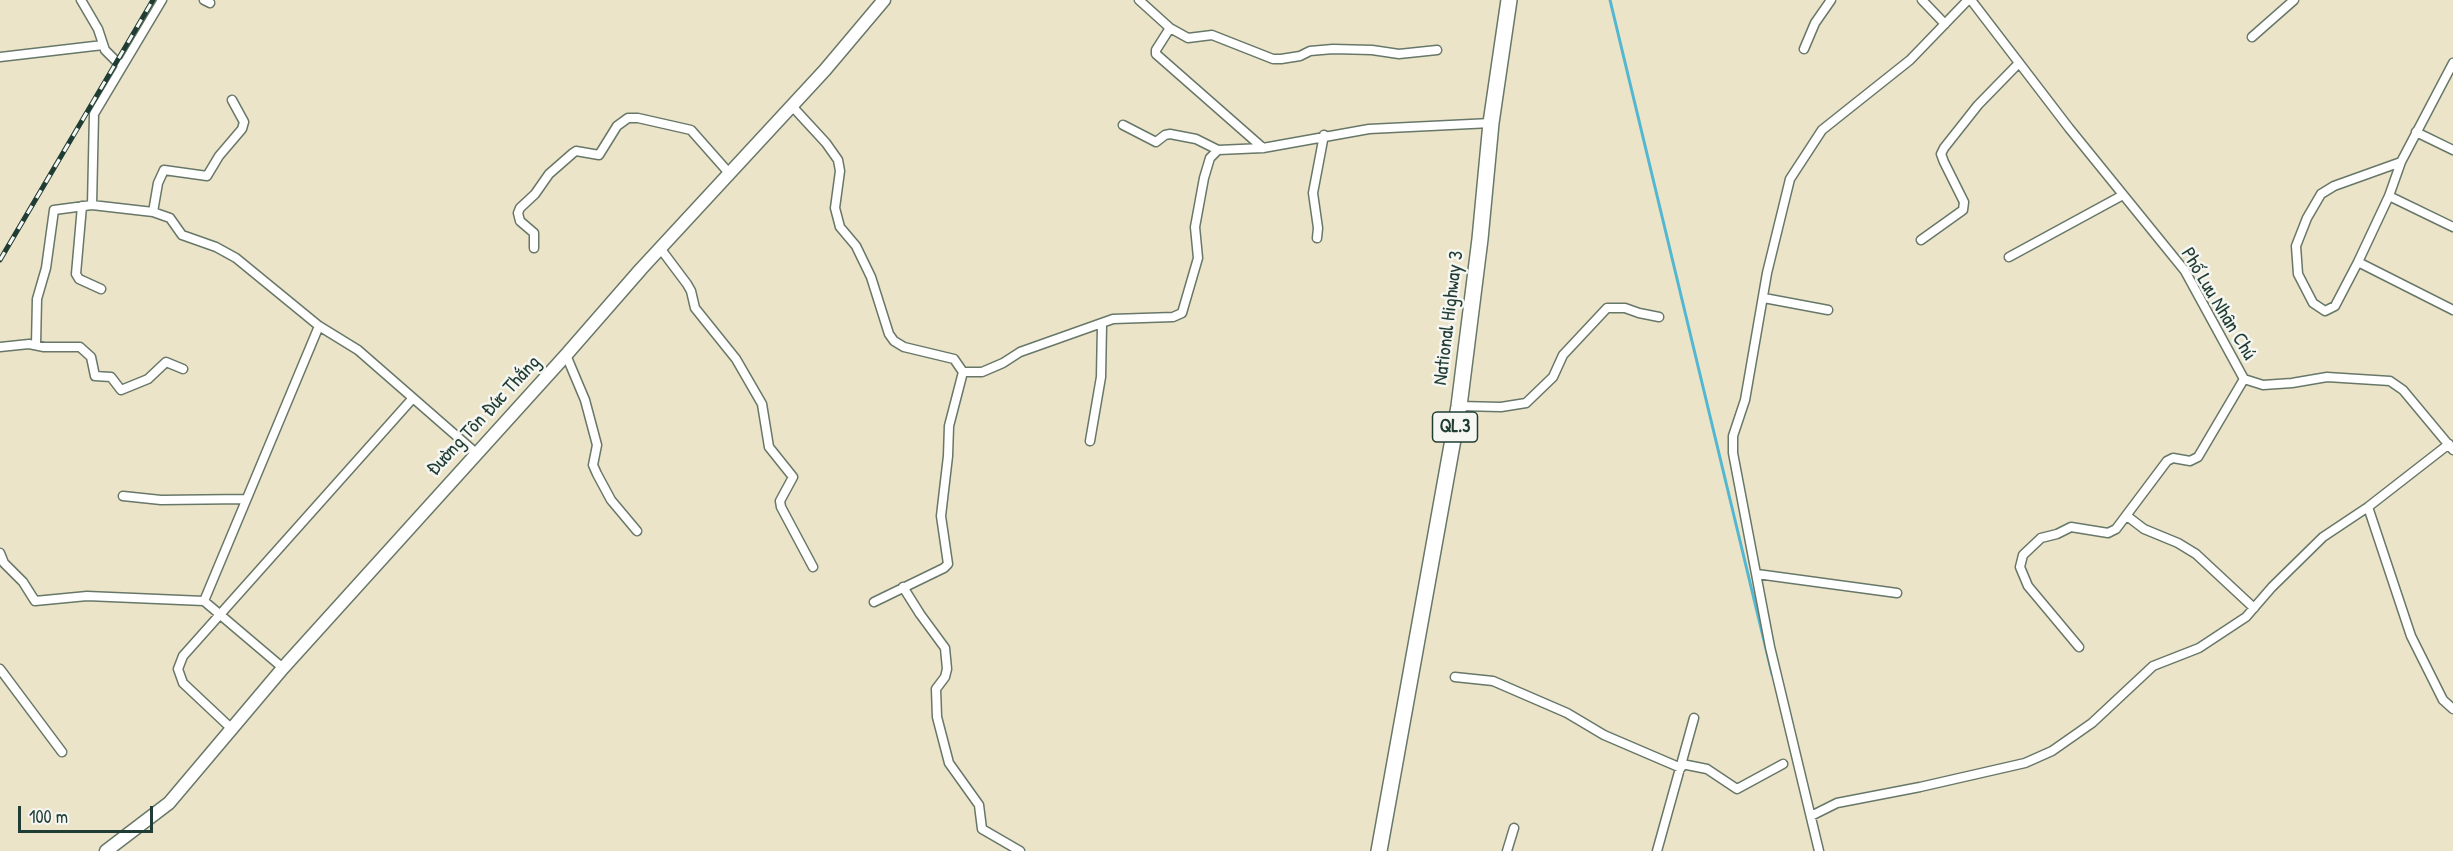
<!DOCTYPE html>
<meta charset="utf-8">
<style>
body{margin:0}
#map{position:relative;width:2453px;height:851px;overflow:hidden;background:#ece4c8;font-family:"Patrick Hand",sans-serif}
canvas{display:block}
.scale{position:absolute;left:18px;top:806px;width:135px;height:27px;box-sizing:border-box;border:3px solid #1f3d34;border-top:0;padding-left:8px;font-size:18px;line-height:21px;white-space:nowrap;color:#1f3d34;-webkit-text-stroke:4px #f6f6f2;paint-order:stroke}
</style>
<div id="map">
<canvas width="2453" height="851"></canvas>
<div class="scale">100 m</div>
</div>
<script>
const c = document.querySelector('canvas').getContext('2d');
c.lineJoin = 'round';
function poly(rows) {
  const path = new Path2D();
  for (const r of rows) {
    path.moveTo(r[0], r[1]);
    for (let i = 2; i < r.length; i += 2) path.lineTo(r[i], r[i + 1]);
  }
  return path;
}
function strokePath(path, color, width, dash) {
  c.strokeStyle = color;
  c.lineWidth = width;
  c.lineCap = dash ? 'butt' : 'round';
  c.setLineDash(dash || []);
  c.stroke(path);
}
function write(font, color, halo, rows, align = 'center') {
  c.font = font + ' "Patrick Hand",sans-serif';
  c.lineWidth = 5;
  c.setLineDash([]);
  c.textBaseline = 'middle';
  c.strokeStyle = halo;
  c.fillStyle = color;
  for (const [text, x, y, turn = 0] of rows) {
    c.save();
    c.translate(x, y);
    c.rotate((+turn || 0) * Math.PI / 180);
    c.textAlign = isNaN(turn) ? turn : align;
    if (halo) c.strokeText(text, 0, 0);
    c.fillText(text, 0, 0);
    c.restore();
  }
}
const stream = poly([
 [1610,0,1772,674]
]);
const street = poly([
 [81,0,98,29,105,50,116,61,123,65],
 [204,0,210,3],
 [1139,0,1170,28,1156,50,1156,54,1263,148],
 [1922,0,1945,24],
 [1971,0,2069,128,2185,271,2244,379,2263,385,2292,383,2327,377,2390,381,2403,390,2453,450],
 [1170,28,1188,38,1212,35,1273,59,1281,59,1300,56,1310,51,1333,49,1372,50,1399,54,1437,50],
 [2252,37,2294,0],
 [1804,49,1815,23,1831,0],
 [0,57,103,45],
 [791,105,826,143,838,160,840,171,835,208,840,227,856,246,871,277,889,334,894,341,904,347,954,359,963,372,949,426,948,456,941,516,948,564,944,568,874,602],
 [1123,125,1156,142,1165,135,1170,134,1196,139,1218,150],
 [2416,132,2453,150],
 [2401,162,2334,186,2321,194,2307,218,2296,246,2298,274,2313,303,2325,311,2335,306,2358,262,2389,196,2401,162,2453,63],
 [2389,196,2453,227],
 [92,205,94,114,162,0],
 [82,206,76,274,79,279,101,289],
 [153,212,158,183,164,170,207,176,219,156,242,129,244,122,232,100],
 [1317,238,1318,228,1313,193,1324,135],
 [1921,240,1963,210,1964,202,1944,162,1941,154,1944,148,1978,105,2019,63],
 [534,248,534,233,520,221,518,213,520,208,535,194,549,174,573,153,576,151,599,155,617,126,628,118,638,118,691,130,729,173],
 [660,248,687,284,691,291,695,308,736,359,762,404,769,447,793,477,780,501,781,507,813,567],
 [2009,257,2123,195],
 [2358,262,2453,310],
 [1764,298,1828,310],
 [36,345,37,299,46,268,54,210,92,205,153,212,170,218,182,235,216,247,236,258,319,326,358,350,476,453],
 [0,347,29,344,44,347,80,347,91,357,95,376,111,377,121,390,148,379,166,362,183,369],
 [566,355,585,400,597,445,593,465,597,474,611,500,637,531],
 [963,372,982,372,1003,363,1020,352,1113,319,1173,317,1182,313,1198,258,1195,227,1204,178,1210,158,1218,150,1263,148,1369,129,1491,123],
 [1459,406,1501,407,1526,403,1553,377,1563,355,1607,308,1625,308,1639,313,1659,317],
 [1090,441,1101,377,1102,325],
 [123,496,161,500,246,499],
 [2368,507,2411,636,2443,700,2453,709],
 [2127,516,2144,529,2178,543,2196,554,2254,608],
 [0,553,4,563,23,582,35,601,87,596,204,601,283,668],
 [1757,574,1897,593],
 [903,587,920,614,945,648,947,669,945,677,936,689,937,717,949,763,979,805,982,829,1020,851],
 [204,601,319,326],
 [2079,647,2028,586,2020,567,2023,555,2041,538,2057,534,2071,527,2108,533,2116,529,2167,461,2173,458,2190,461,2198,457,2244,379],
 [0,669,62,752],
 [1455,677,1493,681,1567,713,1604,735,1681,768],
 [233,730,183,683,178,669,183,656,413,398],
 [1682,764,1707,769,1737,789,1783,764],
 [1811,816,1837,803,1920,787,2025,763,2052,751,2092,723,2153,666,2199,648,2246,617,2272,587,2323,537,2368,507,2449,444],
 [1507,851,1514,828],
 [1657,851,1694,718],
 [1819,851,1770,647,1733,453,1733,436,1745,400,1767,273,1790,179,1822,130,1910,60,1968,0]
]);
const secondary = poly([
 [106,851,169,803,283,668,566,355,641,269,825,70,884,0]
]);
const highway = poly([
 [1379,851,1459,406,1480,239,1491,123,1509,0]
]);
const rail = poly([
 [0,260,153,0]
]);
const shields = [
 [1455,427,45]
];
const shieldNames = [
 ["QL.3",1455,427]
];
const streetNames = [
 ["Phố Lưu Nhân Chú",2218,304,59],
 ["National Highway 3",1449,318,-83],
 ["Đường Tôn Đức Thắng",484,416,-47]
];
strokePath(stream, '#53b7d1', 3);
strokePath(street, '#677768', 11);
strokePath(secondary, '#677768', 15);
strokePath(highway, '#677768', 18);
strokePath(street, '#fff', 8);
strokePath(secondary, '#fff', 12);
strokePath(highway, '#fff', 15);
strokePath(rail, '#1f3d34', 5);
strokePath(rail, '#f6f6f2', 3, [9]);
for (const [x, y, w] of shields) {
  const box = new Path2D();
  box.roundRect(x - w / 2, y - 15, w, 30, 4.5);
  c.fillStyle = '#f6f6f2';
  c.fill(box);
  strokePath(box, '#1f3d34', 1.5);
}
write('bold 18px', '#1f3d34', null, shieldNames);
write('20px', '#1f3d34', '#f6f6f2', streetNames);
</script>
